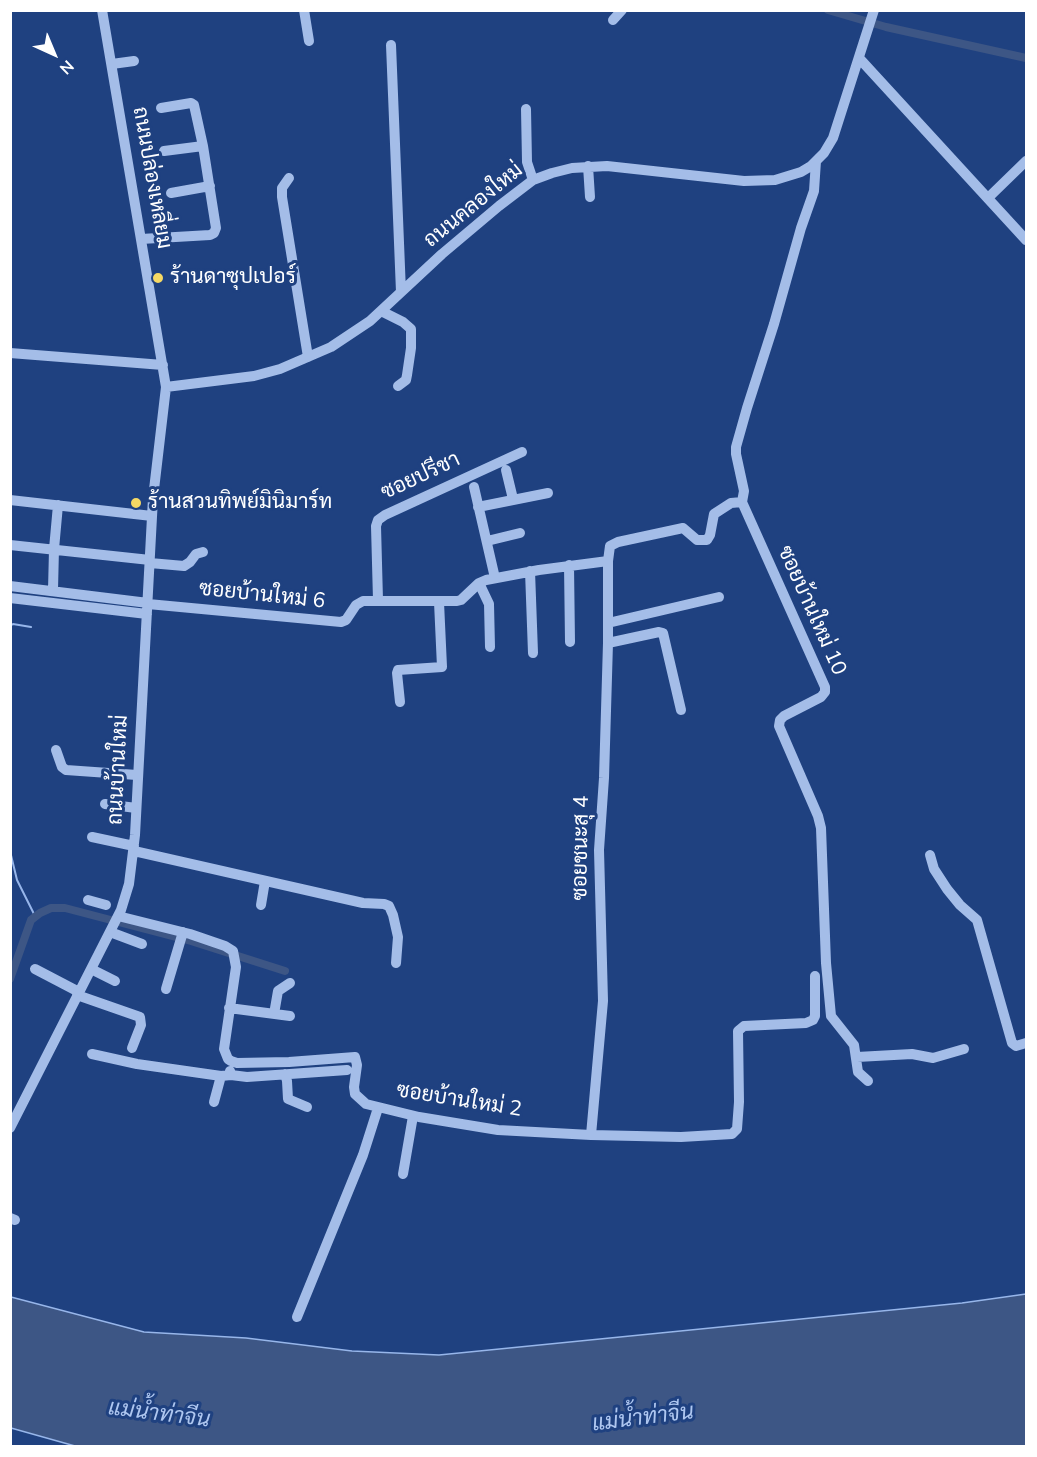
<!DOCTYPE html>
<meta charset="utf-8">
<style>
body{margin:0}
#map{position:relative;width:1037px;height:1457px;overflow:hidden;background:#1f4180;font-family:"Nunito Sans",sans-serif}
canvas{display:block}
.frame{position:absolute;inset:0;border:12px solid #fff;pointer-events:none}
.north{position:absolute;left:24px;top:24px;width:60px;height:60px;-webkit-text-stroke:4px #1f4180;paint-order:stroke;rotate:136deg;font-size:16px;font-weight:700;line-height:24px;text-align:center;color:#fff}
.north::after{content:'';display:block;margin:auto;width:21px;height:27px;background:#fff;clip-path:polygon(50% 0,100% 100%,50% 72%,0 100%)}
</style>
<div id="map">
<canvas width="1037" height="1457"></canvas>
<div class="frame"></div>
<div class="north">N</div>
</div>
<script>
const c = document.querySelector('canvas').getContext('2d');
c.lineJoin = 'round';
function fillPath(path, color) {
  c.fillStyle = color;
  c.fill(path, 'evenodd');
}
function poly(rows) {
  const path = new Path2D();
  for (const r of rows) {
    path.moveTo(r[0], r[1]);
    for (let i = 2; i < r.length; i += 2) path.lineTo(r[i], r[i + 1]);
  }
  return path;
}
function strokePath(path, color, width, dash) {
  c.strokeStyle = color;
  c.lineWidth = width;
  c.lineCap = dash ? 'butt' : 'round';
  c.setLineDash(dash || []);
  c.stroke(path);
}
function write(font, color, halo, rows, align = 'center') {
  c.font = font + ' "Nunito Sans",Sarabun,sans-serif';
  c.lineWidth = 6;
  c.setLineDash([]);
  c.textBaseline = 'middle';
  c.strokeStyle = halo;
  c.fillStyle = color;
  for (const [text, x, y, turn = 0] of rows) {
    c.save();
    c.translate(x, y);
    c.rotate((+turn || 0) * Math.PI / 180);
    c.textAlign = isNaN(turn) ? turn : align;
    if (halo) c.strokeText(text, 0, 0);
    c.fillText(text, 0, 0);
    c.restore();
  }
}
const water = poly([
 [1026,1294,1026,1446,75,1446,11,1428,11,1297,144,1332,246,1338,352,1351,439,1355,962,1303,1026,1294]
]);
const stream = poly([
 [10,626,13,624,31,627],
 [10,851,17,880,35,916]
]);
const canal = poly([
 [828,10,886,27,1026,58],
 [10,979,31,920,40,913,51,908,65,908,191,941,285,971]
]);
const minor = poly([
 [304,10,309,41],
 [613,20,622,10],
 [391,45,401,292],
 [859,58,1026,240],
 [112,64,134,61],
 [526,109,527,162,533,180],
 [164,151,203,146],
 [816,161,814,191,801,228,774,324,747,408,736,447,736,454,744,491,742,502,825,687,825,692,821,697,784,716,780,720,779,726,818,816,821,828,826,963,831,1016,854,1045,858,1072,868,1081],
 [588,166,590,197],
 [289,178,282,188,282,197,308,357],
 [171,193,210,186],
 [988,198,1026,161],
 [141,239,210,235,214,233,216,228,203,146,194,105,191,103,161,108],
 [381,311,403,322,411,329,411,348,407,375,406,380,398,386],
 [10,353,163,365],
 [166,387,254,376,280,369,331,347,370,321,442,254,499,206,533,180,552,173,572,168,607,166,744,181,775,180,801,172,811,166,824,153,833,138,874,10],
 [506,470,513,499],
 [474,487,495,578],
 [10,500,152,516],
 [478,507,548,493],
 [487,541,520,533],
 [10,545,150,560],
 [150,563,184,566,190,562,196,554,203,552],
 [569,565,570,642],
 [530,571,533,653],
 [479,583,489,604,490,647],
 [10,586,148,603],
 [53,590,54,549,58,505],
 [10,598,147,614],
 [378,600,376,526,378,520,385,515,522,452],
 [148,604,341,622,346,620,356,605,363,601,457,601,461,600,479,583,486,580,539,570,608,561,610,546,618,542,683,528,697,540,707,540,710,535,714,514,731,503,742,502],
 [608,623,719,597],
 [608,643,659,632,663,633,681,710],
 [400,702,397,673,398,670,442,667,439,602],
 [56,750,62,767,66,770,137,775],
 [105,804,136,808],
 [92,837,134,846],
 [134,851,363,903,384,904,389,906,393,915,398,937,396,963],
 [930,855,934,869,947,889,960,905,977,920,1012,1043,1016,1046,1026,1043],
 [88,900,106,905],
 [261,905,265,881],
 [118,916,190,934,225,946,233,951,236,967,224,1049,228,1059,231,1061,237,1063,289,1062,355,1057,357,1065,354,1087,355,1094,366,1104,419,1117,498,1130,591,1135,681,1137,732,1134,737,1129,739,1102,738,1031,744,1026,806,1023,813,1020,815,1016,815,976],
 [110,932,142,944],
 [35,969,79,992],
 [91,969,115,981],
 [166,989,183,932],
 [77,995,140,1017,141,1025,132,1048],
 [229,1008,290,1016],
 [274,1014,278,991,290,983],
 [92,1054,137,1064,221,1076,231,1075],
 [857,1057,912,1054,933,1058,964,1049],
 [230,1071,231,1075,247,1077,347,1070],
 [285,1074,287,1081,288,1099,307,1107],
 [214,1102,221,1076],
 [10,1128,121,910,129,884,135,835,153,498,166,387,102,10],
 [591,1135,603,1001,599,850,604,778,608,643,608,561],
 [403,1174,413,1116],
 [10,1218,15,1220],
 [297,1317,363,1155,378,1108]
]);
const markers = [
 [158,278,6,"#f6d964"],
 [136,503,6,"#f6d964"]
];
const streetNames = [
 ["ถนนปล่องเหลี่ยม",151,178,80],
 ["ถนนคลองใหม่",474,206,-39],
 ["ซอยปรีชา",421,477,-25],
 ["ซอยบ้านใหม่ 6",262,596,6],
 ["ซอยบ้านใหม่ 10",811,611,66],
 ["ถนนบ้านใหม่",119,770,-87],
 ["ซอยชนะสุ 4",582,848,-89],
 ["ซอยบ้านใหม่ 2",459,1101,9]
];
const poiNames = [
 ["ร้านดาซุปเปอร์",170,278],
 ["ร้านสวนทิพย์มินิมาร์ท",148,503]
];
const waterNames = [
 ["แม่น้ำท่าจีน",159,1415,7],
 ["แม่น้ำท่าจีน",643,1419,-7]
];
fillPath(water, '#3d5685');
strokePath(water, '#97b6ea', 1.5);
strokePath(stream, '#97b6ea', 2);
strokePath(canal, '#3d5685', 8);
strokePath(minor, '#a4bde8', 10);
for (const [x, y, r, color] of markers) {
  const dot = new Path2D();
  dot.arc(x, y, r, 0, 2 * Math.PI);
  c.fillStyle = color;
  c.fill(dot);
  strokePath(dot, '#1f4180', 2);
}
write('21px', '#fff', '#1f4180', streetNames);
write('21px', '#fff', '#1f4180', poiNames, 'left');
write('italic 22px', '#afc7f0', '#1f4180', waterNames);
</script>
